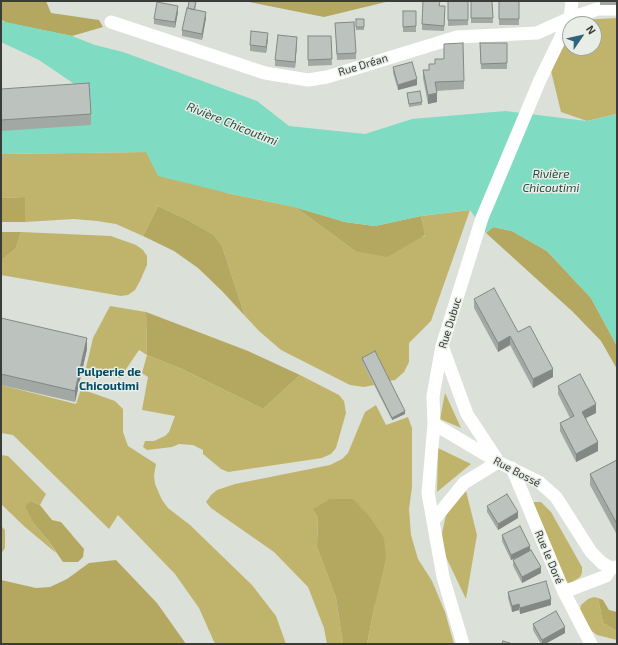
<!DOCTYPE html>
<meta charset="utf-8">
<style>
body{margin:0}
#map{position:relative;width:618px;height:645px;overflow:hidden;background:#dbe0d9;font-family:"Exo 2",sans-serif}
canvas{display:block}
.frame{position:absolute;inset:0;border:2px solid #3a3c39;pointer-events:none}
.north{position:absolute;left:562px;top:16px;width:40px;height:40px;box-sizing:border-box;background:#e8ede6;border:1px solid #a2a6a1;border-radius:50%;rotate:56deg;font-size:11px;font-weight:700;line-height:16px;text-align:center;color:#3a3c39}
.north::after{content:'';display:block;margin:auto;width:14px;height:18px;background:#2d657f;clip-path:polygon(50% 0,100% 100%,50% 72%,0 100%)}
</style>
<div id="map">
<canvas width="618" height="645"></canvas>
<div class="frame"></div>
<div class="north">N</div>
</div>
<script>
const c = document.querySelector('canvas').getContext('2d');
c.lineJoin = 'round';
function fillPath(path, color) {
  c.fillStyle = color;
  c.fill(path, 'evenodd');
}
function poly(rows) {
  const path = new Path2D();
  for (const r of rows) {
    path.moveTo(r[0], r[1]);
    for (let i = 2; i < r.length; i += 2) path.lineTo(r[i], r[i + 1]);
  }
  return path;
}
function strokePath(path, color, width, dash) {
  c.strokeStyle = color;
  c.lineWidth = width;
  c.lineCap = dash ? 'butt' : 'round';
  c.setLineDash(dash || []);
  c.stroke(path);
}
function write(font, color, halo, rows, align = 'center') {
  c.font = font + ' "Exo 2",sans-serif';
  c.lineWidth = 3;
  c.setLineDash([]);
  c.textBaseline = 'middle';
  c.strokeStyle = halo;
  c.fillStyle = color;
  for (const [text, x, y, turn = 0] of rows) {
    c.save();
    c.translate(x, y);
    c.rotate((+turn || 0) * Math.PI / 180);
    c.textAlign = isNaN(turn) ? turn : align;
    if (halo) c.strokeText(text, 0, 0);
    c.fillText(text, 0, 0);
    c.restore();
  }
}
const green = poly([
 [617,18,617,114,587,121,561,112,551,71,570,33,570,48,594,48,594,24,577,24,580,20],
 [146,152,227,193,295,207,355,251,425,236,421,216,470,210,431,321,409,343,409,362,404,372,395,380,389,381,362,361,374,385,364,387,350,385,281,350,259,331,245,316,222,246,214,235,188,220,158,206,143,236,116,224,97,221,74,219,25,222,25,197,1,198,1,154],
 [21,232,111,236,136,245,143,250,147,256,147,265,140,281,135,290,128,295,121,296,1,275,1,261,16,248],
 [110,306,146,312,147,355,182,369,263,409,300,375,339,395,344,401,346,413,336,448,331,454,322,458,228,472,221,469,203,454,203,450,193,445,179,444,172,447,147,450,143,447,145,441,154,441,165,436,169,432,175,416,142,410,148,377,142,373,147,355,139,350,120,378,86,368,93,338],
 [1,385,76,404,81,389,115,401,123,409,123,432,128,446,156,464,154,475,155,484,162,500,168,508,190,525,252,585,276,616,286,644,215,644,199,608,175,574,118,515,109,529,13,435,1,433],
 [445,393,461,428,440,419],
 [376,405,386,425,408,417,412,428,412,487,409,509,411,535,418,559,432,581,445,612,454,644,367,644,375,604,313,509,318,518,317,547,336,598,343,644,327,644,324,628,308,587,274,552,211,508,206,502,211,495,217,490,235,484,330,465,342,459,348,453,365,412],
 [438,448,471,464,437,492],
 [1,455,8,456,46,494,40,505,31,501,34,524,47,539,56,553,25,527,1,504],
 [466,491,477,535,466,599,444,553,441,538,446,515,454,503],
 [534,502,541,502,551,512,582,567,582,573,580,577,574,581,569,583,565,582,529,506],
 [1,526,5,530,5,548,1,554],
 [594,597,598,598,603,623,617,631,617,640,597,635,589,629,580,609,581,605,588,599]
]);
const forest = poly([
 [1,1,46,1,51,13,99,20,103,27,72,36,8,23,1,20],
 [244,1,390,1,324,17],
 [25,197,25,222,1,222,1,198],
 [158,206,188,220,214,235,222,246,245,316,222,291,198,268,174,251,143,236],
 [295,207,345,222,375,226,421,216,425,235,387,257,355,251],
 [493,227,512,231,547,251,591,298,617,346,617,369,601,341,573,312,486,233],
 [1,232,21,232,16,248,1,261],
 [146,312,248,351,300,375,263,409,182,369,147,355],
 [330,499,353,499,369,516,384,538,386,558,375,604,367,644,343,644,336,598,317,547,318,518,313,509],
 [31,501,40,505,52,520,61,522,84,549,83,557,78,562,63,562,47,539,34,524,25,506],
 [116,560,157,603,186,644,1,644,1,580,36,588,50,587,67,579,89,563],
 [598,598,603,600,609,610,617,612,617,631,603,623]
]);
const water = poly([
 [1,21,72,36,95,45,123,52,257,101,289,126,365,134,412,119,505,111,587,121,617,114,617,346,591,298,547,251,512,231,493,227,486,233,470,210,421,216,375,226,345,222,294,207,227,193,158,176,146,152,1,154,1,131,89,94,39,60,1,42]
]);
const minor = poly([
 [111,22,265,73,308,80,327,77,457,37,537,33,570,18,598,9,617,9],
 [442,346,467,414,496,458],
 [434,424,498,462,539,482,556,497,591,552,602,563,611,568,617,567],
 [512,468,564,592,591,644],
 [433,521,464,483,498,462],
 [564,592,606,576,611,568],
 [463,644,443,577,428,493,434,424,433,396,442,346,482,218,540,80,570,18,572,1]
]);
const wall = poly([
 [184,1,191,1,196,5,195,10,206,18,202,40,182,36,182,30,189,2],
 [448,1,468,1,468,25,448,26],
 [471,1,492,1,493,23,471,23],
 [499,1,519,1,519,25,499,25],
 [600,1,617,1,617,5,600,5],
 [440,6,445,12,444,31,422,30,422,24],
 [403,11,416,11,416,32,403,32],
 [178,12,175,28,154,24,154,19],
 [356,19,364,19,364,30,356,30],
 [335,23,356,53,356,59,337,60],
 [308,36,331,36,332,65,308,66],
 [268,39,266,53,250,51,250,45],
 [297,43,295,68,275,66,275,60],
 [480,43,507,43,507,69,481,69],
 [393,67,417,85,398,90,393,73],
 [423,70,429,70,464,81,464,89,437,91,437,102,428,104,423,78],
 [1,89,91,114,91,125,1,131],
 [407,93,422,102,422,105,409,107],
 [474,299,518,332,553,377,533,388,510,345,498,352,474,308],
 [1,318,87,349,75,402,1,385],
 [362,358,405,414,392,420,362,361],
 [558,386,596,413,586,418,598,451,576,462,560,431,560,423,570,418,558,394],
 [617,460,617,535,590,485,590,474],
 [487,506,518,518,498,530,487,512],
 [502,535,530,551,541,573,522,583,513,566,513,560,520,556,511,560,502,541],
 [508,592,551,605,520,614,519,610,512,612,508,598],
 [533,624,565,633,545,644,541,644,533,630]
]);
const shadedWall = poly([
 [178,6,178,12,175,28,175,22],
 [206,12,206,18,202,40,202,34],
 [268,33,268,39,266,53,266,47],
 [297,37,297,43,295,68,295,62],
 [417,79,417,85,398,90,398,85],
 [437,93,437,102,428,104,428,95],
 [510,336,510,345,498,352,498,343],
 [87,338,87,349,75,402,75,391],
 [553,369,553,377,533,388,533,379],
 [596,404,596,413,582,420,582,412],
 [405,411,405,414,392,420,392,418],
 [598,442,598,451,576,462,576,454],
 [518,512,518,518,498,530,498,524],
 [530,546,530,552,511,560,511,555],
 [541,567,541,573,522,583,522,577],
 [551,599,551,605,520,614,520,608],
 [519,604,519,610,512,612,512,606],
 [565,627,565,633,545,644,542,644,542,640]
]);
const building = poly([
 [189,1,196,2,194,10,188,8,189,1],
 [423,1,440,1,439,6,445,6,444,26,422,24,423,1],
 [448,1,468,1,468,20,448,20,448,1],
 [471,1,492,1,493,18,471,18,471,1],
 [499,1,519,1,519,19,499,19,499,1],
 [157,2,178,6,175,22,154,19,157,2],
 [187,8,206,12,202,34,182,30,187,8],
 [403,11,416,11,416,26,403,27,403,11],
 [356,19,364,19,364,27,356,27,356,19],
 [354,22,356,53,337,54,335,23,354,22],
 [251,31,268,33,266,47,250,45,251,31],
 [278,35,297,37,295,62,275,60,278,35],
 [308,36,331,36,332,59,308,60,308,36],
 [463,43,464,81,435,82,437,93,428,95,423,70,429,70,429,64,435,64,435,59,444,59,444,44,463,43],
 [480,43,507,43,507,63,481,64,480,43],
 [412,62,417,79,398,85,393,67,412,62],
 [89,83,91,114,1,120,1,89,89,83],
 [420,91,422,102,409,104,407,93,420,91],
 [494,288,518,332,530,326,553,369,533,379,510,336,498,343,474,299,494,288],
 [1,318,87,338,75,391,1,374,1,318],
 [375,351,405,411,392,418,362,358,375,351],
 [580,374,596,404,582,412,598,442,576,454,560,423,574,416,558,386,580,374],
 [617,460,617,524,590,474,617,460],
 [507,494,518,512,498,524,487,506,507,494],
 [520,526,530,546,511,555,502,535,520,526],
 [531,550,541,567,522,577,513,560,531,550],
 [546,581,551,599,520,608,519,604,512,606,508,592,546,581],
 [556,611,565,627,542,640,533,624,556,611],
 [503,641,513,644,502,644,503,641]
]);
const streetNames = [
 ["Rue Dréan",363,65,-17],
 ["Rue Dubuc",450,323,-73],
 ["Rue Bossé",517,472,28],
 ["Rue le Doré",549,557,67]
];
const waterNames = [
 ["Rivière Chicoutimi",232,124,22],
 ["Rivière",551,174],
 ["Chicoutimi",551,188]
];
const neighbourhoodNames = [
 ["Pulperie de",109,372],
 ["Chicoutimi",109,386]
];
fillPath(green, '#c0b46d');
fillPath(forest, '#b4a860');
fillPath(water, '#80dbc3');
strokePath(minor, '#fff', 13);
fillPath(wall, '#a2a8a3');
fillPath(shadedWall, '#848885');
fillPath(building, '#bcc3be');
strokePath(building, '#848885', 1);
write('11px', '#3a3c39', '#e8ede6', streetNames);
write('italic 12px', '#244d43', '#e8ede6', waterNames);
write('bold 12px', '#014e6a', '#e8ede6', neighbourhoodNames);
</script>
